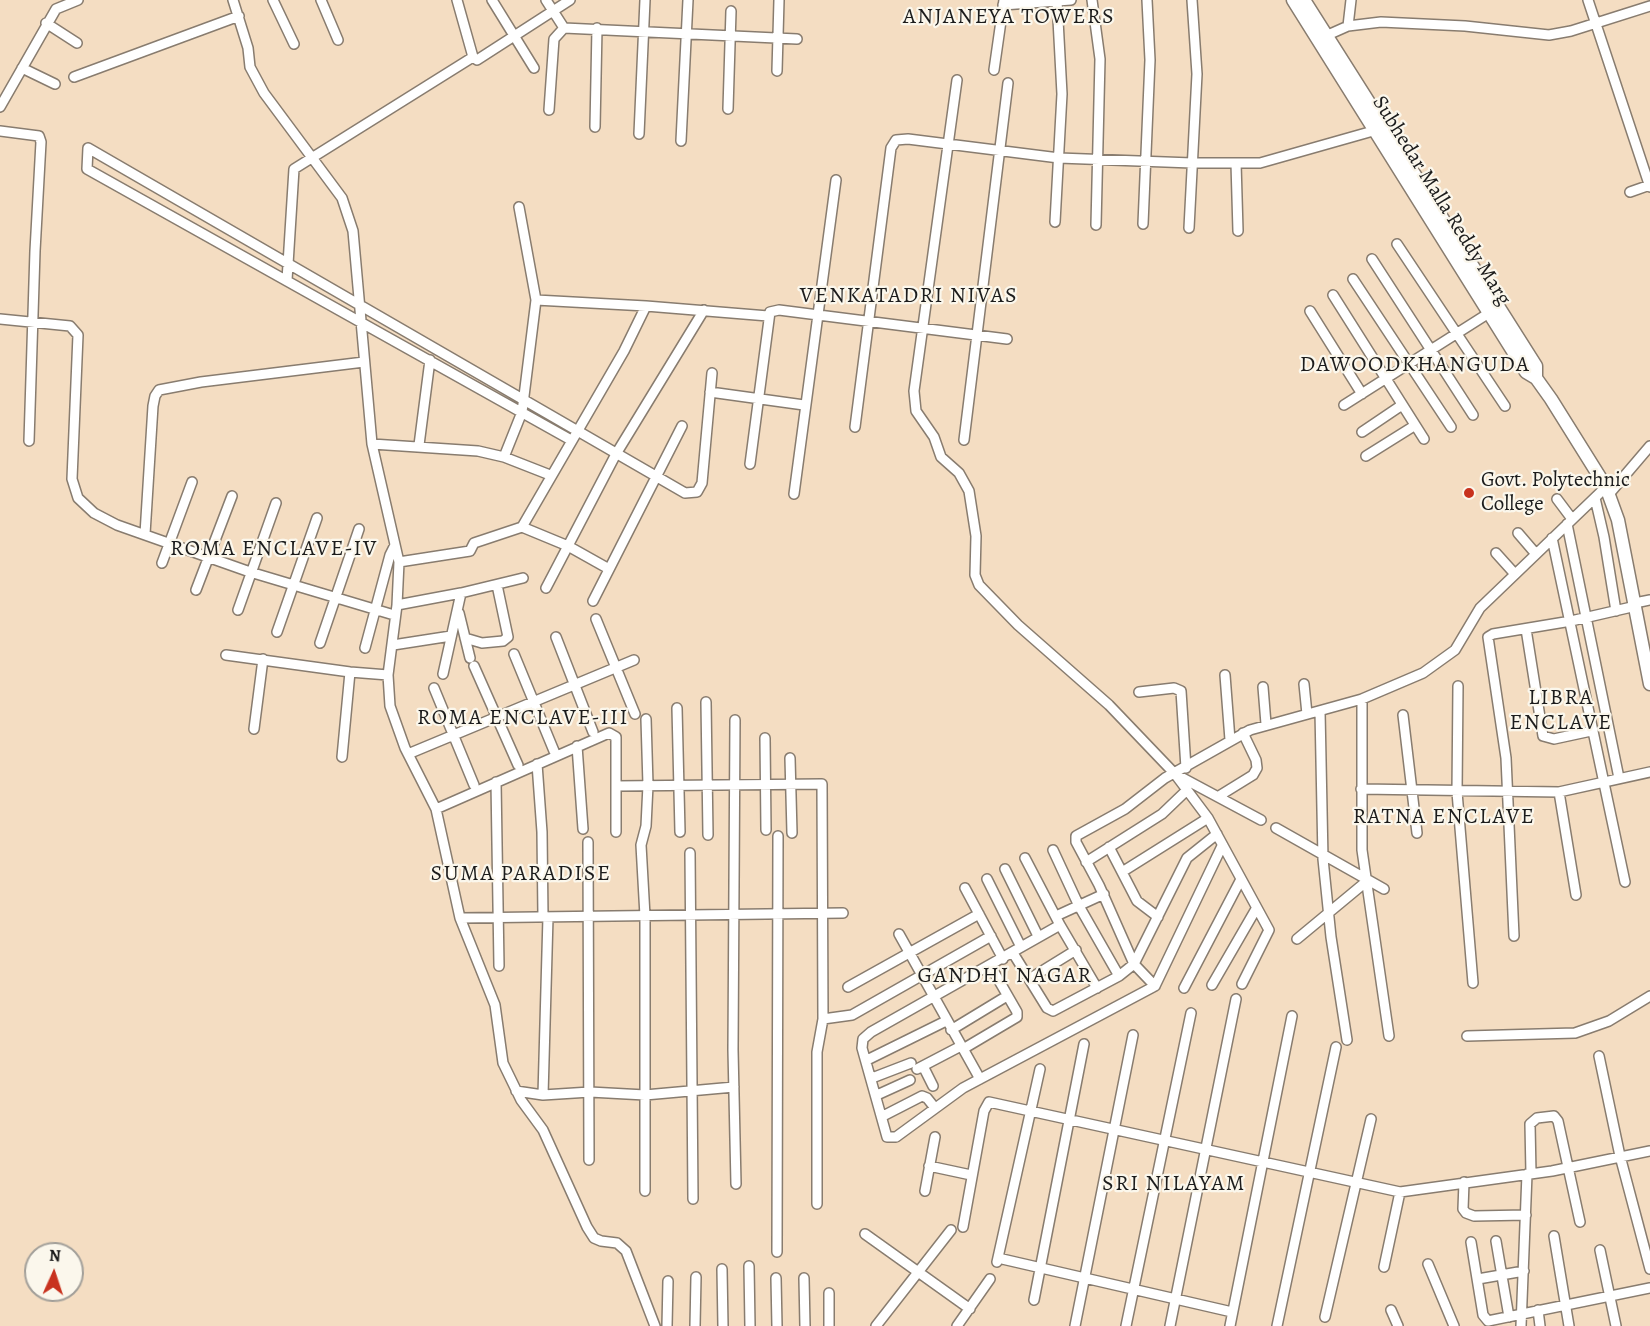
<!DOCTYPE html>
<style>
body{margin:0}
#map{position:relative;width:1650px;height:1326px;overflow:hidden;background:#f4ddc2;font-family:Alegreya,serif}
canvas{display:block}
.north{position:absolute;left:24px;top:1242px;width:60px;height:60px;box-sizing:border-box;background:#fbf7ec;border:2px solid #a29f99;border-radius:50%;rotate:3deg;font-size:16px;font-weight:700;line-height:24px;text-align:center;color:#1c1c1c}
.north::after{content:'';display:block;margin:auto;width:21px;height:27px;background:#c8321e;clip-path:polygon(50% 0,100% 100%,50% 72%,0 100%)}
</style>
<div id="map">
<canvas width="1650" height="1326"></canvas>
<div class="north">N</div>
</div>
<script>
const c = document.querySelector('canvas').getContext('2d');
c.lineJoin = 'round';
function poly(rows) {
  const path = new Path2D();
  for (const r of rows) {
    path.moveTo(r[0], r[1]);
    for (let i = 2; i < r.length; i += 2) path.lineTo(r[i], r[i + 1]);
  }
  return path;
}
function strokePath(path, color, width, dash) {
  c.strokeStyle = color;
  c.lineWidth = width;
  c.lineCap = dash ? 'butt' : 'round';
  c.setLineDash(dash || []);
  c.stroke(path);
}
function write(font, color, halo, rows, align = 'center') {
  c.font = font + ' Alegreya,serif';
  c.lineWidth = 4.5;
  c.setLineDash([]);
  c.textBaseline = 'middle';
  c.strokeStyle = halo;
  c.fillStyle = color;
  for (const [text, x, y, turn = 0] of rows) {
    c.save();
    c.translate(x, y);
    c.rotate((+turn || 0) * Math.PI / 180);
    c.textAlign = isNaN(turn) ? turn : align;
    if (halo) c.strokeText(text, 0, 0);
    c.fillText(text, 0, 0);
    c.restore();
  }
}
const minor = poly([
 [233,0,248,48,250,67,264,93,342,198,353,231,372,444,399,562,397,605,388,675,390,706,405,748,436,809,460,918,495,1005,503,1063,521,1100,543,1130,587,1227,594,1238,601,1241,617,1243,626,1251,655,1326],
 [273,0,294,44],
 [321,0,338,40],
 [457,0,473,57],
 [492,0,534,68],
 [546,0,564,28,797,39],
 [1092,0,1100,59,1096,225],
 [1588,0,1650,187],
 [1003,5,1071,0],
 [46,23,77,43],
 [1348,26,1351,0],
 [1321,38,1348,26,1381,22,1465,26,1549,35,1571,31,1650,6],
 [22,68,55,84],
 [994,70,1004,0],
 [777,71,779,0],
 [74,77,239,16],
 [957,80,914,391,916,411,934,437,941,457,959,473,969,491,976,536,975,575,979,585,1018,625,1109,705,1175,774,1208,818,1269,930,1242,984],
 [0,107,56,9,78,0],
 [728,109,731,11],
 [549,110,554,39,564,28],
 [595,127,597,28],
 [0,131,39,136,41,142,35,251,29,441],
 [639,134,645,0],
 [681,141,688,0],
 [1236,163,1238,231],
 [1630,192,1650,185],
 [1055,222,1062,94,1057,1],
 [1143,224,1150,60,1147,0],
 [1189,228,1197,74,1192,0],
 [1397,244,1505,406],
 [1372,259,1473,415],
 [1353,279,1451,427],
 [287,280,294,169,473,57,477,60,570,0],
 [1333,295,1424,439],
 [536,300,646,306,768,316],
 [1310,311,1362,394],
 [0,319,70,326,78,335,72,479,78,498,94,513,117,525,250,572,394,615],
 [710,392,804,405],
 [1344,405,1489,313],
 [855,427,891,148,896,140,908,139,1059,158,1192,163,1260,163,1373,131],
 [1362,432,1402,405],
 [571,440,87,169,88,148,685,493,697,492,702,483,712,373],
 [964,440,1008,83],
 [372,444,478,451,504,457,550,475],
 [419,445,430,360],
 [1366,456,1414,426],
 [504,457,522,412,536,300,519,207],
 [750,464,770,312,779,310,1007,339],
 [794,494,836,180],
 [1609,494,1650,446],
 [1595,498,1604,537,1616,611],
 [1557,499,1572,519],
 [1567,524,1619,778],
 [522,527,568,546,609,569],
 [1518,533,1536,554],
 [145,534,153,406,155,396,159,390,201,382,364,362],
 [1552,538,1625,882],
 [1496,553,1514,573],
 [399,562,470,551,474,543,522,527,624,351,646,306],
 [162,563,192,482],
 [546,588,616,454,704,310],
 [196,590,232,496],
 [593,601,682,426],
 [1635,603,1650,600],
 [397,605,461,593,523,578],
 [238,610,276,503],
 [459,613,470,658],
 [596,619,635,714],
 [1526,629,1543,736,1554,739,1591,731],
 [277,632,317,518],
 [556,637,593,732],
 [465,638,482,643,503,641,508,637,497,585],
 [320,643,359,529],
 [393,645,451,636],
 [365,648,390,555,395,545],
 [514,654,554,751],
 [226,655,350,672,388,675],
 [474,666,518,765],
 [443,674,461,593],
 [1225,675,1230,740],
 [1304,684,1307,714],
 [1458,686,1457,792,1473,983],
 [1263,687,1266,724],
 [434,688,474,785],
 [1139,692,1174,688,1181,691,1186,768],
 [1362,699,1362,850,1389,1036],
 [706,702,708,835],
 [677,708,680,832],
 [1320,711,1323,859,1331,937,1347,1040],
 [1403,715,1417,833],
 [735,720,733,1050,736,1184],
 [254,729,263,659],
 [765,738,766,830],
 [577,746,583,829],
 [408,754,634,660],
 [342,757,350,672],
 [790,758,792,833],
 [537,764,542,832,543,917],
 [1177,775,1261,820],
 [496,782,499,966],
 [616,786,822,784,823,1019,817,1052,817,1204],
 [1361,789,1559,792,1650,772],
 [1559,792,1576,895],
 [1219,796,1253,775,1257,768,1256,760,1243,733],
 [436,809,609,733,616,737,616,832],
 [1276,828,1384,889],
 [588,842,589,1160],
 [1109,847,1137,901,1158,917],
 [1053,850,1079,906,1119,976],
 [690,853,693,1199],
 [1025,858,1060,925,1097,988],
 [1086,862,1162,814,1187,790],
 [1005,869,1038,936],
 [1122,872,1208,818],
 [987,879,1021,947],
 [965,888,1003,959],
 [1056,916,1104,894],
 [460,918,843,913],
 [1060,925,871,1032,863,1039,862,1048,887,1137,896,1137,963,1088,1155,986,1222,846],
 [899,934,980,1079],
 [1514,936,1506,758,1488,637,1493,634,1571,621,1636,606],
 [1297,939,1367,881],
 [1013,953,1047,1008,1053,1011,1119,976,1134,964,1187,858,1217,834],
 [1029,979,1076,950],
 [1212,985,1256,909],
 [1155,986,1134,964,1099,885,1076,842,1076,836,1125,809,1165,778,1250,730,1362,699,1423,673,1455,650,1480,608,1606,487],
 [848,987,979,914],
 [1184,988,1240,881],
 [823,1019,852,1015,991,936],
 [951,1030,1007,996],
 [1467,1036,1575,1033,1609,1021,1650,996],
 [963,1049,1017,1017,1017,1012,990,965],
 [1599,1056,1620,1156,1650,1269],
 [867,1060,946,1021],
 [923,1066,933,1086],
 [917,1069,961,1046],
 [872,1078,911,1063],
 [516,1091,543,1095,590,1092,645,1095,734,1087],
 [543,1095,548,917],
 [877,1095,910,1080],
 [883,1116,922,1096,927,1098,935,1108],
 [929,1166,971,1175],
 [1531,1174,1530,1124,1537,1118,1554,1116,1558,1121,1580,1222],
 [1464,1182,1463,1209,1466,1213,1474,1216,1526,1215],
 [645,1191,645,916,641,845,646,826,648,785,646,719],
 [925,1191,935,1137],
 [963,1227,984,1111,989,1102,1400,1192,1552,1171,1650,1151],
 [865,1234,970,1309],
 [1554,1236,1569,1326],
 [1496,1241,1509,1317],
 [1471,1242,1483,1315,1488,1321,1650,1288],
 [1600,1250,1616,1326],
 [777,1252,778,836],
 [998,1258,1232,1312],
 [997,1262,1040,1069],
 [1428,1264,1454,1326],
 [749,1266,750,1326],
 [1384,1267,1400,1192],
 [722,1269,723,1326],
 [776,1278,777,1326],
 [804,1278,805,1326],
 [1478,1279,1524,1271],
 [829,1293,829,1326],
 [1034,1300,1084,1044],
 [1391,1310,1398,1326],
 [1538,1310,1540,1326],
 [1325,1317,1371,1119],
 [667,1326,668,1281],
 [695,1326,696,1277],
 [876,1326,951,1230],
 [957,1326,990,1279],
 [1075,1326,1133,1035],
 [1126,1326,1191,1013],
 [1170,1326,1236,999],
 [1230,1326,1292,1016],
 [1277,1326,1336,1047],
 [1521,1326,1527,1174]
]);
const secondary = poly([
 [1293,0,1526,372,1536,378,1551,399,1606,487,1618,520,1650,684],
 [1304,0,1536,366,1536,378]
]);
const markers = [
 [1469,493,6,"#c8321e"]
];
const streetNames = [
 ["Subhedar Malla Reddy Marg",1441,201,58]
];
const poiNames = [
 ["Govt. Polytechnic",1481,481],
 ["College",1481,505]
];
const neighbourhoodNames = [
 ["ANJANEYA TOWERS",1009,18],
 ["VENKATADRI NIVAS",909,297],
 ["DAWOODKHANGUDA",1415,366],
 ["ROMA ENCLAVE-IV",274,550],
 ["LIBRA",1561,699],
 ["ENCLAVE",1561,724],
 ["ROMA ENCLAVE-III",523,719],
 ["RATNA ENCLAVE",1444,818],
 ["SUMA PARADISE",521,875],
 ["GANDHI NAGAR",1005,977],
 ["SRI NILAYAM",1174,1185]
];
strokePath(minor, '#887c6f', 12);
strokePath(secondary, '#887c6f', 15);
strokePath(minor, '#fff', 9);
strokePath(secondary, '#fff', 12);
for (const [x, y, r, color] of markers) {
  const dot = new Path2D();
  dot.arc(x, y, r, 0, 2 * Math.PI);
  c.fillStyle = color;
  c.fill(dot);
  strokePath(dot, '#fbf7ec', 2);
}
write('21px', '#1c1c1c', '#fbf7ec', streetNames);
write('21px', '#1c1c1c', '#fbf7ec', poiNames, 'left');
c.letterSpacing = '1.5px';
write('22px', '#1c1c1c', '#fbf7ec', neighbourhoodNames);
c.letterSpacing = '0px';
</script>
